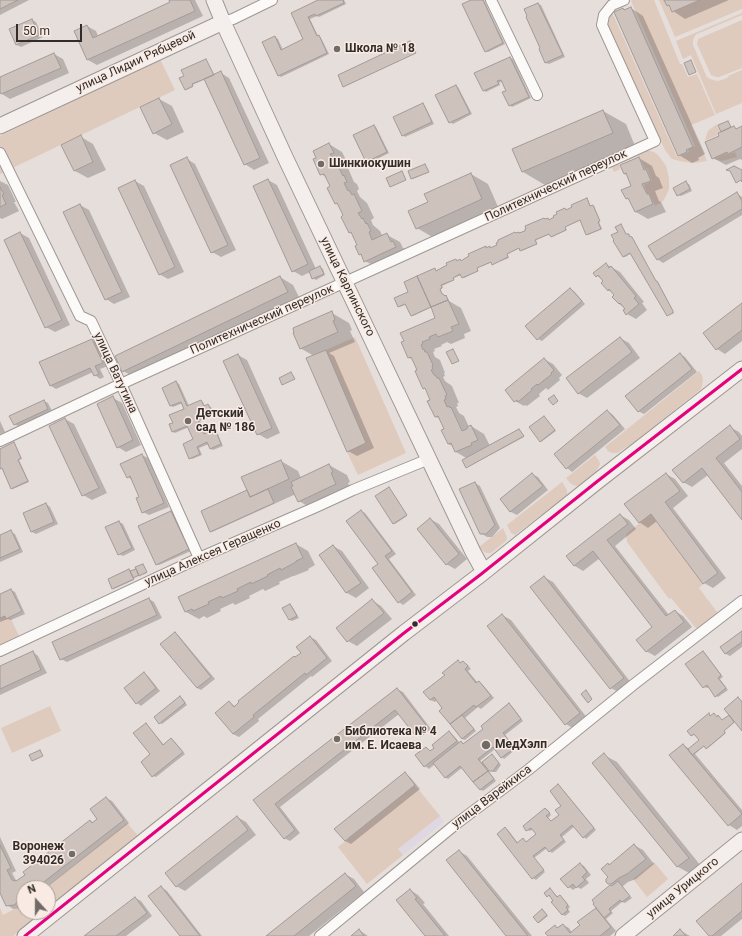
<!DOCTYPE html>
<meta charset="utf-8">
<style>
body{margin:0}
#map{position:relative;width:742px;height:936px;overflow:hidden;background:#e6deda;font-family:Roboto,sans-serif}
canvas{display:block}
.north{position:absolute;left:16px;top:880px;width:40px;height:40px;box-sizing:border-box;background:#f9ebe3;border:1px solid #a99f99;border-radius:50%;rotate:339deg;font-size:11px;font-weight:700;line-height:16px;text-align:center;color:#322d2a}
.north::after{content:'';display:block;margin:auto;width:14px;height:18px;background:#716b68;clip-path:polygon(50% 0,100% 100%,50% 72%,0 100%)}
.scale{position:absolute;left:16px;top:24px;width:66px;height:18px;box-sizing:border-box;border:2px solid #322d2a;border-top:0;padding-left:5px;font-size:12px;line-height:14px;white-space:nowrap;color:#322d2a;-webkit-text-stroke:3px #f9ebe3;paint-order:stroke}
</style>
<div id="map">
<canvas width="742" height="936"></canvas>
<div class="north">N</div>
<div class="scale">50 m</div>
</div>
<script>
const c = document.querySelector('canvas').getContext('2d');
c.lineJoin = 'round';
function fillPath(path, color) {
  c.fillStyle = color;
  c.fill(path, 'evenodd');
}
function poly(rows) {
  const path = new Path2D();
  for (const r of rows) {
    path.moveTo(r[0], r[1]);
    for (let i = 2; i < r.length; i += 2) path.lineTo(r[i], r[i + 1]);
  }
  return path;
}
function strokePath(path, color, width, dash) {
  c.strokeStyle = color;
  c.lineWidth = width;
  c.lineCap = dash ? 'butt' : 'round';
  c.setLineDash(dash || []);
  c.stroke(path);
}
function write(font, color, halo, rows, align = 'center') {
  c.font = font + ' Roboto,sans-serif';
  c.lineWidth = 3;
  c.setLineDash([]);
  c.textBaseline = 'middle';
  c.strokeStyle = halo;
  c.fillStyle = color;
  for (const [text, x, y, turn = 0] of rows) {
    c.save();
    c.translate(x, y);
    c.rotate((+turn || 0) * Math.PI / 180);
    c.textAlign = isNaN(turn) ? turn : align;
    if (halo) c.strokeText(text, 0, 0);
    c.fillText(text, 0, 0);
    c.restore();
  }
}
const commercial = poly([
 [440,816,444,822,403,855,398,849]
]);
const green = poly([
 [632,0,654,0,680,64,682,64,688,77,697,74,715,115,691,125,707,161,694,163,684,162,672,159,665,150,609,28,607,23,608,15,611,10,677,157,689,152,688,149,695,146,631,1],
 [659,0,664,0,667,6,669,5,672,12,700,0,742,0,742,9,675,37],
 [742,13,742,15,697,34,695,36,693,40,693,45,705,73,707,77,710,79,717,81,722,80,729,77,728,76,742,70,742,103,716,114,691,55,683,59,676,41],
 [742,20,742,68,719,77,716,77,711,75,697,44,698,40,698,39],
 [160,59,175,90,0,174,0,136],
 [717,124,720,131,717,133,718,135,705,141,707,133,709,130],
 [646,150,654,152,659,156,666,166,669,178,669,189,664,200,662,202,655,206,649,193,647,193,644,185,652,181,647,168,645,169,639,156,619,164,620,169,614,172,611,166],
 [735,152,737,157,722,161,713,159,727,153,728,155],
 [355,337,406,453,358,475,347,452,366,443,326,350],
 [699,371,702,375,703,380,702,386,701,389,633,443,617,453,612,453,608,451,605,447],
 [595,455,599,461,600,464,596,472,578,486,576,486,571,484,566,478],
 [562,482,567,490,567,495,515,535,511,533,507,525],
 [651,514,703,584,699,588,717,612,715,617,699,630,695,627,671,598,669,599,627,542,626,534],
 [503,528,507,537,506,541,491,553,486,553,481,549,479,547],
 [5,616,6,619,10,617,20,638,0,647,0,618],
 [50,706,61,731,12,753,1,728],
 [415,785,440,816,398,849,403,855,367,884,338,847],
 [127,823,141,839,48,910,48,888,45,888],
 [654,862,668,879,647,897,633,879],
 [24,904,24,912,45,912,13,936,0,936,0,908,3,915]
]);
const shadow = poly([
 [0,0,29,0,0,15],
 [170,0,195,0,203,16,97,65,88,60,75,31,87,26,96,31,98,36,171,3],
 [320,0,344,0,346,4,319,17,317,16,310,19,318,36,321,38,329,54,281,77,278,75,275,37,278,39,283,50,304,40,292,13],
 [473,0,484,0,505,44,488,52,485,51],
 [665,0,729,0,685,19,673,11,671,7,668,5],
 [538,4,541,5,565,57,549,64,546,63,540,50],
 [631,8,643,16,705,154,698,158,699,160,692,163,679,155,625,11],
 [32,20,36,22,43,37,21,47,17,45,10,30],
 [410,42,416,53,345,86,344,86],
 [54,54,63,59,69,73,10,99,2,94,0,90,0,78],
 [510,58,513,59,531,98,512,107,510,105,507,91,502,81,499,83,500,85,486,92,483,90],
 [206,60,214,76,221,73,229,78,269,163,254,170,245,164,206,79,192,85,193,87,186,90,186,89],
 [456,86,458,87,472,114,453,124,450,122],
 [159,99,172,106,184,132,167,140,154,133],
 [423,104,425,106,434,124,405,137,403,135],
 [603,111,626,124,635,146,545,185,523,172],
 [728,122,732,128,734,127,737,129,742,127,742,160,740,159,726,165,713,158,721,136],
 [374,126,376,127,389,153,369,163,367,161],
 [81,137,93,144,106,170,88,178,75,171,63,145],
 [329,144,342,152,346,160,343,161,345,167,348,168,354,182,357,184,359,189,357,191,360,197,367,203,374,218,371,220,373,225,380,231,383,237,387,235,400,242,403,248,406,249,378,268,365,261,363,256,359,254,359,246,354,235,349,232,345,216,340,206,335,203,331,187,326,177,321,174,317,158],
 [639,158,652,166,656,176,659,178,663,188,655,191,659,201,661,202,666,212,648,219,636,212,631,201,626,198,632,186,627,175,624,174],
 [187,159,195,164,236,250,221,257,212,252],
 [425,165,429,172,413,179,412,179,409,172],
 [471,174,488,184,499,209,434,238,417,228,429,203],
 [268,180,277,185,316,269,320,267,323,269,325,275,316,280,313,278,310,272,302,276,293,271],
 [0,181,8,185,16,202,14,202,19,211,2,219,0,218],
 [135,181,144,186,184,272,168,279,159,274],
 [686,183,689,184,692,191,681,196,678,195],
 [737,194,742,197,742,215,663,263,657,259],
 [588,200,591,207,594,206,600,221,599,222,602,229,588,235,581,220,565,227,567,230,552,237,550,234,536,240,537,244,522,251,520,248,507,254,509,258,493,264,492,262,477,268,478,271,464,278,461,275,454,278,454,280,442,286,443,288,440,289,443,295,444,295,445,297,447,297,449,301,461,308,471,331,464,334,465,338,451,344,447,342,441,345,442,346,434,349,435,351,433,352,435,357,440,360,445,373,444,373,445,376,443,377,445,381,452,386,459,403,457,403,458,406,456,407,459,413,464,416,469,427,471,426,484,434,490,446,519,430,524,437,468,467,467,467,468,459,456,452,453,446,448,444,445,430,440,419,436,417,431,400,427,390,424,388,418,371,414,360,409,358,437,318,432,307,413,316,407,304,400,307,399,306,409,292,436,270,436,271,456,260,457,262,460,260,461,262,485,247,491,248,548,219,549,220],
 [80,205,89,210,130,297,114,304,106,299],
 [20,233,29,238,70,325,55,332,46,327],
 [619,233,630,236,630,237,656,282,658,282,674,313,669,315,668,315,632,253,625,257,624,257,614,241],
 [606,264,620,272,644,302,642,303,647,310,636,319,627,314,626,309,619,304,613,293,608,290,605,281,597,276],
 [280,277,293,285,300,299,136,378,123,371],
 [570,289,574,291,585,304,542,341,538,339],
 [742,304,742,341,725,354,717,349],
 [332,313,349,323,352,330,350,331,355,342,329,353,334,356,374,448,357,456,348,451,314,356,300,348],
 [620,338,629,343,640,358,587,398,578,393],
 [92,340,98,343,108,366,100,369,104,377,100,379,95,375,93,372,56,389,51,386],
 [680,354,685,357,697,372,644,414,638,411],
 [238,355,247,360,280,433,267,439,258,434],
 [544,359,553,364,562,375,559,378,560,380,548,390,546,388,539,394,540,396,527,406,525,405,524,406,515,401],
 [176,382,179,384,189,406,201,401,203,402,205,407,208,405,211,407,215,415,200,421,206,434,215,431,217,432,223,446,213,450,211,449,209,444,199,448,202,455,192,459,190,458,194,440,189,427,175,433,173,432,174,423,185,409,183,403,173,407,171,406],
 [113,398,122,403,141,445,126,452,118,447],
 [44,401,48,403,52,411,18,426,14,424],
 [608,411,613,415,625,429,572,472,567,468],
 [544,417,556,431,541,442,541,441],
 [65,419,74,424,107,493,92,500,83,495],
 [0,421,5,432,0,434],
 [730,427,739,432,742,436,742,449,724,463,742,486,742,519,708,475,692,487,683,482],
 [15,444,22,459,19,460,29,482,13,489,3,468,0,469,0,451],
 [142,455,148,458,169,507,149,515,143,512,141,497,133,481,128,477],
 [281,461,298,471,301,478,329,465,347,475,350,482,348,483,353,494,316,511,299,501,296,494,212,532,211,531],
 [532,474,538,477,548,490,517,515,511,512,501,499],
 [666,474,675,479,688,496,673,508,726,578,713,588,704,583,657,521,648,528,639,522],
 [475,483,480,486,500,528,492,537,487,537,481,533],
 [390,489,407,516,395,524,394,523],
 [46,504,50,507,58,524,36,534,32,532,24,514],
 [361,511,365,513,396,554,389,559,416,595,403,605,399,602],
 [171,512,173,513,191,551,159,565,157,564],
 [620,515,629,520,636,529,615,546,669,615,675,611,683,616,692,627,655,656,646,651,654,627,600,558,583,571,575,566,567,556],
 [430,519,439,524,467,559,455,569,446,564],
 [119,522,123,524,135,550,123,556,119,554],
 [11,532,15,534,23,552,0,562,0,537],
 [296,544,308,551,315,565,308,569,309,570,294,576,293,576,279,582,280,584,265,591,263,589,249,596,250,598,235,605,233,603,220,609,221,611,207,618,204,616,199,619,186,612,179,597],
 [333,546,342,551,369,588,356,598,347,593,320,555],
 [144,566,147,573,133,578,134,580,114,589,113,588,129,570,131,572],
 [544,577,553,582,632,684,620,693,611,688],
 [11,590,15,592,25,614,11,620,8,619,0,622,0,595],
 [149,599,154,602,162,618,67,662,61,659],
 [373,601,381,606,392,619,357,646,348,641],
 [290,605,292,606,299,618,292,621,290,620,283,609],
 [502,615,511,620,588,719,574,729,566,724],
 [742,632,742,647,730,656,726,654,721,647],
 [175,633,179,636,215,679,201,690,197,688],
 [310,637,316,640,332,661,312,677,311,676,258,719,259,721,239,737,233,734,229,702,236,707,302,653],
 [33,652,38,656,47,673,0,695,0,667],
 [703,652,705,653,723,677,720,679,728,690,718,697,716,696,709,687,707,688,704,687],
 [458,662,461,663,463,662,467,664,471,669,468,671,478,683,479,682,483,685,494,698,481,709,478,707,465,718,476,731,465,740,462,739,440,711,444,708,437,700,435,702,430,700,446,676],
 [144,674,148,676,160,691,141,706,137,703,125,688],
 [397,689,403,692,431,729,421,737,415,734,399,714,280,807,300,833,290,841,284,838,255,800],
 [180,698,183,699,187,705,162,724,160,723],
 [738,699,742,701,742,730,735,721,732,721,734,723,724,731,726,733,708,748,705,745,695,754,742,810,742,826,737,830,729,825,683,745,690,749,700,740,695,734,692,736,692,735,710,715,711,717,717,718,723,721,729,716,732,718],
 [509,705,512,706,523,721,505,735,516,749,504,759,502,757,495,749,480,761,482,763,492,755,494,757,501,765,496,772,493,772,486,768,496,781,483,791,480,789,463,767,448,779,445,777,435,764,429,769,425,766,417,756,426,748,431,751,449,732,453,735,460,743,461,743,463,744,485,729],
 [146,724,148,726,164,745,171,739,174,741,185,754,156,777,153,776,152,755],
 [604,755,617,762,701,866,691,874,678,867,594,763],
 [405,774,410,777,420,789,351,844,345,841],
 [558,785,560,786,596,830,586,839,584,837,575,826,562,837,566,842,552,853,547,848,534,858,545,872,536,880,533,878,498,834,505,828,508,830,518,843,523,839,527,843,537,834,533,829,530,831,527,830,545,809,548,810,551,815,548,818,552,822,560,815,563,806],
 [106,798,112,801,129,823,46,888,24,888,24,905,20,908,13,909,7,905,0,891,0,837,16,871,12,873,17,882,90,821,94,823,98,819],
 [237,817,246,822,256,835,185,891,176,886],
 [634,845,643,850,654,864,636,879,628,882,622,887,632,898,625,903,622,902,611,911,613,913,606,919,616,931,610,936,549,936,555,927,558,928,563,925,569,928,572,933,582,925,579,922,597,908,596,903,593,900,612,885,609,883,610,866],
 [459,851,467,856,532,936,508,936],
 [580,864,584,866,591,875,586,879,589,883,581,889,577,887,573,890,569,887],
 [345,874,354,879,364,892,309,936,267,936],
 [742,884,742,919,721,936,710,936],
 [161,887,167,891,202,936,181,936],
 [550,889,558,897,560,896,562,897,570,907,568,909,570,912,565,916,562,914,551,897,548,896],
 [410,890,418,895,425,903,423,904,449,936,426,936],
 [135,898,141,901,152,916,126,936,86,936],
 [543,910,548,916,539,923,538,922],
 [359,930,368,936,352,936],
 [681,931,690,936,674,936]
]);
const building = poly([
 [0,0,18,0,0,9,0,0],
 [169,0,190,0,195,11,87,60,74,31,87,25,93,38,170,2,169,0],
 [318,0,343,0,344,3,316,16,315,14,308,17,317,36,319,35,327,53,278,76,262,42,275,36,281,50,303,39,291,13,318,0],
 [471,0,483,0,503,43,485,52,462,4,471,0],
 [664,0,700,0,672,12,669,5,667,6,664,0],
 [538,3,563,55,545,63,539,49,540,48,526,17,527,16,524,9,538,3],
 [631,7,693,147,686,150,687,152,678,156,614,12,623,8,624,10,631,7],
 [32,19,39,35,16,45,9,29,32,19],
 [410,41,416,53,343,87,338,75,410,41],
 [54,53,61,68,1,94,0,92,0,77,54,53],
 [510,57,529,97,509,106,502,92,506,91,501,80,497,81,499,84,483,91,474,73,510,57],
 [206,59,214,75,192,84,193,86,185,90,179,78,184,76,181,70,206,59],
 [691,60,696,72,689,75,684,63,691,60],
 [221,71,260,158,244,165,204,79,221,71],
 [456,85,470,113,449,123,435,95,456,85],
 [159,98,172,124,153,134,140,107,159,98],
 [423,103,432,122,402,136,393,117,423,103],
 [603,110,613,133,522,172,512,149,603,110],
 [728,121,731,127,721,132,718,125,728,121],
 [374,125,387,152,366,162,353,135,374,125],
 [734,126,736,129,742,126,742,147,728,154,727,152,712,159,705,142,719,136,718,133,734,126],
 [81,135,93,162,74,171,61,145,81,135],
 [329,143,334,153,330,154,334,161,335,160,343,176,344,175,347,182,344,183,348,191,349,190,352,195,354,194,362,211,358,213,362,219,363,218,366,224,367,223,371,231,369,232,372,240,387,233,391,242,393,241,396,247,364,262,361,254,359,255,355,246,357,245,351,232,349,233,341,217,343,215,337,203,335,204,327,188,330,186,324,174,320,175,313,159,316,158,313,151,329,143],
 [187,157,228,245,211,253,170,165,187,157],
 [639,157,644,170,646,169,651,181,642,184,647,194,649,194,653,204,635,212,628,198,626,199,621,190,631,186,626,173,624,174,620,165,639,157],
 [425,164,429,172,411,179,408,171,425,164],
 [734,166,742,170,742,182,741,180,736,183,730,171,726,170,734,166],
 [402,171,406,180,390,187,386,178,402,171],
 [471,173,482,199,416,229,408,211,428,202,424,194,471,173],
 [268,179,308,264,292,272,253,186,268,179],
 [135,180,175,267,159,275,118,188,135,180],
 [686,181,690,189,677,196,673,188,686,181],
 [0,187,4,194,2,195,6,204,0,207,0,187],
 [737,192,742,201,742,209,657,260,648,246,737,192],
 [587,198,590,206,593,205,600,221,598,222,601,229,586,235,580,220,565,227,566,230,551,237,549,234,535,240,537,244,520,251,519,248,507,254,508,257,492,265,491,262,477,268,478,271,462,278,460,274,453,278,454,280,441,285,442,288,440,289,442,294,443,294,445,296,446,295,448,300,431,307,417,276,435,268,436,271,447,265,446,263,456,259,457,261,460,259,461,261,464,259,469,256,468,254,486,246,486,248,490,246,490,248,497,245,496,243,498,242,498,240,515,232,516,233,519,232,519,233,525,231,525,229,526,229,525,226,544,218,545,219,548,218,549,220,554,217,553,216,557,214,556,212,565,208,566,210,572,207,571,205,587,198],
 [80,204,122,292,105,300,63,212,80,204],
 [621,224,626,234,629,234,629,236,632,237,656,281,657,281,673,311,673,313,667,316,630,253,623,257,613,241,614,240,611,235,618,232,615,227,621,224],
 [20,232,62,320,45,328,4,240,20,232],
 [606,263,609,268,611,266,636,296,634,298,639,304,626,315,623,310,625,309,620,303,619,304,612,297,614,295,609,289,608,291,601,283,603,281,598,275,596,277,593,273,606,263],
 [320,266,324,274,312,279,309,271,320,266],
 [280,276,288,292,122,372,115,356,280,276],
 [417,276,431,307,411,316,405,304,398,307,394,298,408,292,404,282,417,276],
 [570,288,582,301,537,340,525,326,570,288],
 [448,300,459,324,451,327,453,331,438,337,436,334,429,337,430,339,422,342,423,344,421,345,423,350,424,349,425,352,427,352,433,365,432,366,433,369,431,370,434,375,435,375,437,378,439,378,447,395,445,396,446,399,444,400,447,407,449,406,450,408,451,407,462,431,467,429,467,427,471,425,478,440,471,443,472,445,455,452,451,443,448,444,441,430,444,429,438,416,435,417,427,401,430,400,425,388,423,389,415,371,417,370,411,357,408,358,401,342,404,341,400,333,435,318,431,307,448,300],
 [742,303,742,330,716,350,703,333,742,303],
 [332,311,335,320,333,321,338,332,300,349,293,333,294,333,293,328,332,311],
 [620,337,632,352,578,394,566,378,620,337],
 [92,339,103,363,95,366,99,374,94,376,90,368,50,386,39,362,92,339],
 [453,349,459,361,452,364,446,352,453,349],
 [326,350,366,443,347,452,306,358,326,350],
 [680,353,692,369,638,412,625,396,680,353],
 [238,354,272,428,257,435,223,361,238,354],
 [544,358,554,370,551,373,552,374,538,385,537,384,531,389,532,390,518,402,517,400,514,402,505,390,544,358],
 [291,372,295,379,282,385,279,378,291,372],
 [176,381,187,406,201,400,204,406,208,404,213,414,198,420,204,434,215,429,221,444,210,449,207,442,197,447,200,454,189,459,183,444,193,439,187,426,172,432,169,424,173,423,169,415,184,409,181,402,170,406,162,388,176,381],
 [554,395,558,401,553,405,548,399,554,395],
 [113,396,133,440,117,448,97,404,113,396],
 [44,400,48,409,14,425,9,416,44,400],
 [607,410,620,425,566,469,554,454,607,410],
 [544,416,555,430,540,442,529,427,544,416],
 [65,418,99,488,82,496,49,426,65,418],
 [730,425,740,439,716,458,742,492,742,520,702,468,683,483,672,470,730,425],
 [519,429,524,436,466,468,462,460,519,429],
 [14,442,21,458,18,460,28,481,11,489,2,468,0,469,0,449,14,442],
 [142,454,164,503,142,513,136,498,139,497,130,476,127,478,120,464,142,454],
 [281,460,289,479,250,497,241,477,281,460],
 [329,464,333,472,331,473,336,484,298,502,291,487,293,486,291,482,329,464],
 [532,473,543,486,510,512,500,499,532,473],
 [666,473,680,491,665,502,718,573,703,584,651,514,639,523,624,504,666,473],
 [475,482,495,525,486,534,480,534,459,489,475,482],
 [389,487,407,515,393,524,375,496,389,487],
 [268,489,274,503,210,532,201,511,247,490,250,497,268,489],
 [46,503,54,522,31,532,23,513,46,503],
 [361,510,392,551,385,556,412,592,398,603,372,568,378,564,346,521,361,510],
 [171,511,189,549,156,565,138,526,171,511],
 [620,514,628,524,607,540,666,616,675,610,684,622,646,652,636,640,652,627,593,551,574,566,566,556,620,514],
 [430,518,459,554,446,565,417,529,430,518],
 [119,521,132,548,118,555,105,527,119,521],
 [11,530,20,549,0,558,0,535,11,530],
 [296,543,303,558,296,561,296,562,281,570,280,568,267,575,268,576,251,584,251,582,237,589,238,591,222,598,221,596,208,602,209,604,193,611,192,609,185,612,178,597,296,543],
 [333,545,361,583,346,593,319,555,333,545],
 [143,564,147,572,139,576,135,567,143,564],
 [129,569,134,579,112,589,108,579,129,569],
 [136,569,139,575,133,578,130,571,136,569],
 [544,576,624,678,610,689,530,587,544,576],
 [11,589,22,611,6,619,5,616,0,618,0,594,11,589],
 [149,598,157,615,60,660,52,642,149,598],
 [372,599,384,613,347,642,336,628,372,599],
 [290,604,297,616,289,620,282,608,290,604],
 [502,614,580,713,565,725,487,626,502,614],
 [742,631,742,642,725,654,720,647,742,631],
 [175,632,211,677,197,688,160,644,175,632],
 [310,636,327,658,306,675,305,673,253,715,254,717,233,734,215,713,229,701,234,707,239,702,238,701,294,656,295,657,301,653,296,647,310,636],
 [33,651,41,670,0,689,0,666,33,651],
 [703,651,721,675,718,678,726,688,715,697,707,685,703,688,685,664,703,651],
 [458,660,460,663,463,661,468,666,465,669,476,683,479,681,491,696,476,707,474,705,450,724,439,711,442,708,434,697,430,700,423,692,445,675,442,673,458,660],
 [144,672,156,688,136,704,124,688,144,672],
 [397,688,426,725,415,735,395,710,275,804,295,830,284,839,253,800,397,688],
 [586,690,592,699,588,703,581,694,586,690],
 [180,696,185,703,159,724,154,717,180,696],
 [738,697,742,702,742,731,724,709,738,697],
 [509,703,521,719,503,733,515,748,501,758,493,747,478,759,488,771,473,782,460,766,445,778,433,763,461,741,463,744,483,729,481,726,509,703],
 [709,713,710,716,714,713,717,717,718,715,722,720,729,715,734,722,724,731,725,733,706,749,704,746,692,755,688,749,699,740,694,734,691,736,687,731,709,713],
 [462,715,474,729,462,739,450,724,462,715],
 [146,723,163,745,171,738,183,752,152,777,141,762,150,754,133,733,146,723],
 [449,731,457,741,424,767,415,755,426,747,430,751,434,748,432,745,449,731],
 [683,744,742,814,728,826,669,755,683,744],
 [40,750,43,756,32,761,29,755,40,750],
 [604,753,689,858,677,867,592,763,604,753],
 [492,754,499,763,493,771,489,771,482,762,492,754],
 [488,771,494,779,480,790,473,782,488,771],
 [405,772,415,785,345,841,334,829,405,772],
 [558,784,594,828,583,838,572,825,560,835,564,840,549,852,545,847,533,856,544,870,532,879,497,834,505,827,517,843,523,838,526,842,536,834,531,828,526,831,523,826,545,808,550,813,546,816,551,821,559,815,555,810,561,806,550,791,558,784],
 [106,797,124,820,36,888,24,888,24,897,14,905,6,906,0,893,0,845,11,868,7,870,12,880,16,881,25,875,23,872,90,820,92,823,97,819,90,809,106,797],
 [237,816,248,830,176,887,165,873,237,816],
 [634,844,646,859,627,874,619,878,611,884,608,884,606,882,606,879,608,877,601,869,608,863,609,865,634,844],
 [459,850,528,936,506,936,446,860,459,850],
 [580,863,587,872,582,877,585,880,576,888,573,884,568,888,560,879,580,863],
 [345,873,356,886,294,936,266,936,345,873],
 [618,881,630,896,622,902,620,900,609,909,611,912,604,918,593,904,594,903,592,900,610,885,612,886,618,881],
 [742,883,742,911,712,936,709,936,696,921,742,883],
 [161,886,200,936,180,936,148,896,161,886],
 [550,888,557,897,560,895,568,905,566,907,568,910,562,915,551,902,553,901,549,895,547,897,544,893,550,888],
 [410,889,417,898,415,899,445,936,425,936,396,900,410,889],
 [135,897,147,913,116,936,84,936,135,897],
 [596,908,611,927,600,936,548,936,545,933,555,925,557,928,563,924,570,933,580,925,577,922,596,908],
 [542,909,547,915,538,923,533,917,542,909],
 [359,929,364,936,351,936,359,929],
 [680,929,686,936,673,936,680,929]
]);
const street = poly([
 [491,0,537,95],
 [223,22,233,19,272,0],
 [0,153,80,316,91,321,121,384,199,558],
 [0,441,121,384,655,141,602,25,604,15,612,5,624,0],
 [0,651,199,558,316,507,353,490,429,459],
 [320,936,456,824,528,770,633,685,742,601]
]);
const secondary = poly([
 [214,0,223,22,285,157,473,552,484,572],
 [0,126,223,22],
 [25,936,404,633,480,575,599,480,742,369],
 [623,936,742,840]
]);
const bus1 = poly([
 [25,936,404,633,480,575,599,480,742,369]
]);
const markers = [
 [337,49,4,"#716b68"],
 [321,164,4,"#716b68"],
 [188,421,4,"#716b68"],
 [415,624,3.5,"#322d2a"],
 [337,739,4,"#716b68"],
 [486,745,5,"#716b68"],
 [72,854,4,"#716b68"]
];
const poiNames = [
 ["Школа № 18",345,49],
 ["Шинкиокушин",329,164],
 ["Детский",196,414],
 ["сад № 186",196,428],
 ["Библиотека № 4",345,732],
 ["им. Е. Исаева",345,746],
 ["МедХэлп",495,745],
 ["Воронеж",64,847,"right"],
 ["394026",64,861,"right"]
];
const streetNames = [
 ["улица Лидии Рябцевой",136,62,-25],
 ["Политехнический переулок",556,186,-25],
 ["улица Карпинского",347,287,64],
 ["Политехнический переулок",262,320,-24],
 ["улица Ватутина",115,373,65],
 ["улица Алексея Геращенко",213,553,-24],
 ["улица Варейкиса",492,797,-37],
 ["улица Урицкого",683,888,-39]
];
fillPath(commercial, '#dfd7e2');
fillPath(green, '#dfcabe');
fillPath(shadow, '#0003');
fillPath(building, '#cec2bd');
strokePath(building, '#a29b99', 1);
strokePath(street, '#9e9895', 12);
strokePath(secondary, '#9e9895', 17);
strokePath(street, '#fbfaf9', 10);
strokePath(secondary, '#f4efed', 15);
strokePath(bus1, '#e5007d', 3);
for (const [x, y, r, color] of markers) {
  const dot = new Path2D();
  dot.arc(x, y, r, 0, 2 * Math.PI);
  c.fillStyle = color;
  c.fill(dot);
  strokePath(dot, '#f9ebe3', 1.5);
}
write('bold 12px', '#322d2a', '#f9ebe3', poiNames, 'left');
write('12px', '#322d2a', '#f9ebe3', streetNames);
</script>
